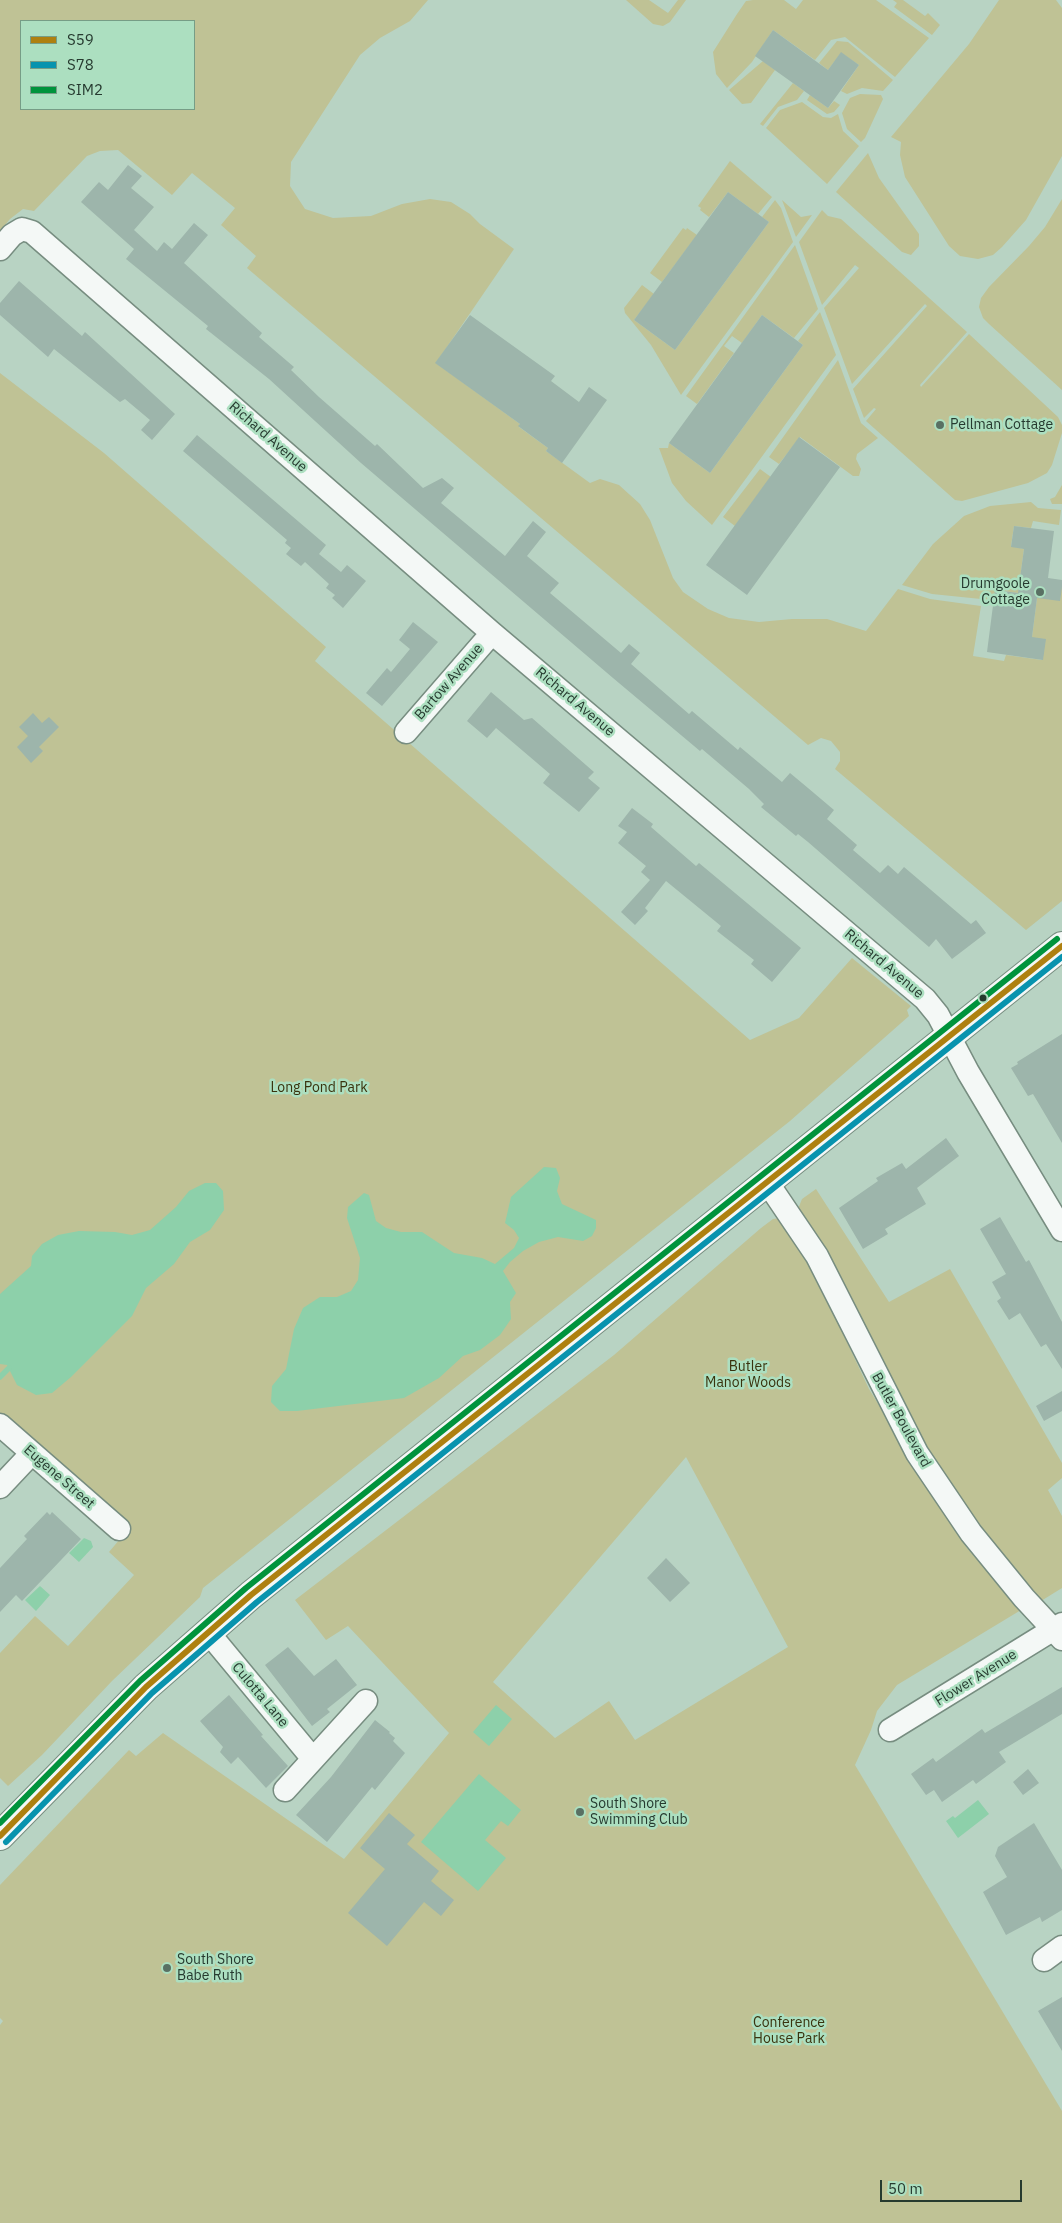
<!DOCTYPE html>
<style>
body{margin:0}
#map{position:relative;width:1062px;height:2223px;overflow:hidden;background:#b8d3c3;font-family:"IBM Plex Sans",sans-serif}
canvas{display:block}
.legend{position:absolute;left:20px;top:20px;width:175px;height:90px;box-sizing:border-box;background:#acdfc0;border:1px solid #769d86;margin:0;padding:6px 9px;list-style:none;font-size:15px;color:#263a2f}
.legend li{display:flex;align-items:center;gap:10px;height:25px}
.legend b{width:25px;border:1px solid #769d86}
.scale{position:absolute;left:880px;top:2180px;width:142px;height:22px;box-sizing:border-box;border:2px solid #263a2f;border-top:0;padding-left:6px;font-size:15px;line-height:18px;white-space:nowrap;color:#263a2f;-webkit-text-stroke:4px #acdfc0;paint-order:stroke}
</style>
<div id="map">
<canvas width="1062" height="2223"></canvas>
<ul class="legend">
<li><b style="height:6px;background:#ae8010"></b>S59</li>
<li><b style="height:6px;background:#0893ae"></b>S78</li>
<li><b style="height:6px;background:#00933c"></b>SIM2</li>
</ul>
<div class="scale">50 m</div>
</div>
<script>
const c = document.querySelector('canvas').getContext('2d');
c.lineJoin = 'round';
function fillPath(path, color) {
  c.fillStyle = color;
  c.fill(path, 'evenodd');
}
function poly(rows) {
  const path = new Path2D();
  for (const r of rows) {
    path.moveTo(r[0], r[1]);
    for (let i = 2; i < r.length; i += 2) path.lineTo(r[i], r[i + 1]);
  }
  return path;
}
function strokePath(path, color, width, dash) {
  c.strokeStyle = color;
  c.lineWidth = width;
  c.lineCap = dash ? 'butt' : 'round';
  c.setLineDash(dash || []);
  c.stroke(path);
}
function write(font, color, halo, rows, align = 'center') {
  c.font = font + ' "IBM Plex Sans",sans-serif';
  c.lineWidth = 5;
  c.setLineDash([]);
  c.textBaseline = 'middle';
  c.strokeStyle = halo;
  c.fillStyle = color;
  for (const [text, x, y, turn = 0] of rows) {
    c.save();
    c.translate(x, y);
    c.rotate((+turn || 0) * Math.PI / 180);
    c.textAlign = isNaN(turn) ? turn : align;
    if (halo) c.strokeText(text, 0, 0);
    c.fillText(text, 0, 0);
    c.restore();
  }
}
const green = poly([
 [0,0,428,0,410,21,380,38,360,55,291,162,290,186,305,209,333,218,371,216,402,204,430,199,451,202,470,214,480,224,514,249,436,363,520,424,519,427,548,448,546,451,590,483,600,479,619,485,640,504,650,520,673,578,683,592,708,609,729,618,759,622,792,619,827,619,866,631,898,589,930,599,981,606,973,656,1004,661,1006,655,1042,660,1032,637,1037,598,1062,587,1062,901,1026,930,835,769,840,761,840,752,831,741,821,738,808,745,247,268,256,256,221,225,235,208,192,173,172,195,118,150,100,151,87,156,34,211,23,209,10,219,0,231],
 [21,21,194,21,194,109,21,109],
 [626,0,649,0,668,13,678,0,686,0,670,22,663,26,653,24],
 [753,0,784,0,796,9,803,0,876,0,929,38,895,77,845,37,831,40,815,60,773,30,752,62,727,88,716,74,713,52,737,14,746,1],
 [893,0,903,0,925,16,928,13,940,25,932,35,894,7,897,3],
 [999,0,1056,0,1062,8,1062,156,1026,220,1002,247,993,255,978,259,960,256,949,246,905,177,900,155,901,142,891,137,969,44],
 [837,41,848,42,893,80,883,91,862,88,847,94,841,91,859,65,841,53,828,70,819,63],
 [763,61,775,70,751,103,742,104,729,90],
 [793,83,804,91,797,100,778,107,763,126,760,124],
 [860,94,881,95,883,99,865,138,861,142,847,129,842,113,850,98],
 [810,95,828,108,834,101,840,105,834,112,827,114,807,100],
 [802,102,823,117,831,118,838,114,843,131,859,146,827,184,766,128,780,110],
 [868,153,879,178,919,234,919,246,911,255,902,252,836,192],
 [730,161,772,197,758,214,728,192,709,217,700,210,701,208,698,206],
 [1062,199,1062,390,989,324,983,318,979,307,981,298,989,287,1029,246,1045,227],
 [775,200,781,208,793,242,681,395,651,345,625,313,624,308,642,285,654,294,634,320,675,350,769,222,762,217],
 [782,200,801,217,812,215,796,237],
 [822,210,828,216,841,219,967,332,920,385,921,387,969,334,1058,417,1062,425,1062,433,1052,465,1047,473,1028,483,962,501,955,500,866,421,876,409,874,408,864,418,853,389,927,306,925,304,852,384,824,308,859,268,855,265,822,305,799,242],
 [683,228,686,230,687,228,697,235,662,282,650,273],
 [795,245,818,309,794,338,762,315,742,343,732,336,724,346,734,353,697,404,686,396],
 [820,312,836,355,712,525,686,501,672,483,659,448,668,448,669,443,710,473,803,345,798,341],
 [838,360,861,423,878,438,857,454,856,459,861,469,859,476,853,476,800,437,779,464,769,457],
 [0,373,104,453,326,647,315,661,750,1040,799,1018,852,958,911,1006,907,1010,909,1016,790,1121,203,1588,200,1597,112,1681,42,1755,8,1786,0,1778,0,1653,35,1616,68,1646,134,1575,109,1552,131,1526,0,1413],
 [760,469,771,477,735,526,723,517],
 [1062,485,1062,504,1052,504,1050,499,1055,497],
 [1031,502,1038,508,1061,510,1059,525,1033,521,1031,528,1014,526,1011,546,1024,549,1018,593,995,590,994,600,981,599,932,594,902,585,933,544,964,516,990,506],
 [816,1189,889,1302,950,1269,1062,1463,1062,1478,1048,1490,1062,1516,1062,1588,1041,1601,1026,1589,951,1493,798,1209,802,1199],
 [780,1218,787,1223,825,1295,869,1389,967,1548,1021,1610,897,1685,877,1711,871,1730,855,1765,1062,2111,1062,2223,0,2223,0,2025,3,2021,0,2018,0,1885,129,1750,136,1756,163,1733,344,1859,449,1733,348,1626,326,1640,295,1600,614,1355,761,1228,773,1219],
 [686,1457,788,1647,635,1740,609,1701,555,1738,493,1682]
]);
const water = poly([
 [544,1167,556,1168,560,1178,557,1191,562,1204,596,1220,596,1228,592,1236,583,1241,558,1237,539,1242,523,1251,510,1262,503,1271,516,1293,510,1302,511,1319,500,1335,480,1350,463,1356,439,1378,404,1398,297,1411,280,1411,271,1402,272,1386,286,1369,294,1329,303,1308,320,1297,337,1297,351,1291,358,1280,360,1258,347,1218,348,1207,364,1193,369,1195,376,1221,386,1228,401,1232,422,1232,454,1253,482,1258,495,1264,514,1248,519,1238,514,1230,505,1223,511,1197],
 [205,1183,216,1183,223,1191,224,1210,210,1230,190,1242,174,1264,146,1288,132,1316,71,1377,52,1393,36,1395,17,1385,7,1365,0,1364,0,1294,31,1266,32,1256,42,1244,58,1235,79,1231,115,1232,132,1235,150,1230,176,1207,189,1191],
 [84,1538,91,1541,93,1547,79,1562,69,1553],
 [40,1586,50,1595,36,1611,25,1600],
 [496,1705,512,1719,489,1746,473,1732],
 [479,1774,521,1810,508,1826,501,1821,485,1840,506,1858,478,1891,421,1842],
 [978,1800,989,1814,958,1838,946,1821,953,1816,955,1818]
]);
const stream = poly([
 [0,1377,9,1368]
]);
const building = poly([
 [773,30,828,70,841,52,859,65,828,108,755,56],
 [128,165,142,176,131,188,154,207,134,230,157,251,164,242,172,249,194,223,208,235,184,263,262,333,259,337,294,367,291,370,319,397,375,446,377,444,423,488,442,478,454,488,441,503,505,556,533,521,546,532,527,556,559,583,550,593,621,653,629,644,640,653,631,664,689,714,692,711,738,750,740,747,782,782,790,773,808,788,834,810,827,819,857,845,853,850,880,873,888,865,898,874,904,867,971,924,976,920,986,933,952,959,936,939,929,947,808,842,798,834,796,836,761,807,764,804,749,789,702,749,700,751,613,678,361,463,269,379,206,329,208,326,126,259,134,249,81,202,99,182,108,190],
 [728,192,769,222,675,350,634,320],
 [19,281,82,336,85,332,175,414,152,440,141,430,150,420,125,399,120,402,54,349,48,357,0,315,0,303],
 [470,315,555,376,551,381,579,402,589,387,607,400,562,463,546,451,548,448,518,426,520,424,435,363],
 [762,315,803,345,710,473,669,443],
 [197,435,326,545,319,554,341,572,347,565,366,581,343,608,332,598,335,595,326,588,329,584,305,562,301,566,286,554,291,548,285,543,287,540,183,451],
 [799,437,840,467,747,595,706,565],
 [1014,526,1054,531,1048,578,1062,580,1062,587,1060,601,1037,598,1032,637,1046,639,1043,660,987,652,995,590,1018,593,1024,549,1011,547],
 [413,622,438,642,382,706,366,693,387,668,391,672,410,649,399,640],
 [491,692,524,720,532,718,594,772,588,778,600,788,579,812,543,783,550,774,496,728,487,738,467,721],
 [33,713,42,723,49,717,59,727,39,747,43,751,31,763,17,747,28,736,19,727],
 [632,808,653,824,651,827,696,866,699,863,801,948,772,982,751,964,754,960,717,931,721,926,666,881,645,908,648,911,635,925,621,912,650,880,641,872,646,866,618,843,627,832,618,826],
 [1062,1034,1062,1143,1033,1094,1028,1096,1011,1068,1018,1064,1017,1062],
 [946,1138,959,1156,917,1188,926,1204,885,1229,888,1234,863,1249,839,1208,878,1181,876,1178,902,1163,906,1169],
 [1000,1217,1026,1262,1029,1260,1062,1322,1062,1369,1046,1344,1041,1347,1020,1313,1009,1320,997,1301,1001,1298,992,1282,1006,1274,980,1229],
 [1062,1391,1062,1411,1044,1421,1036,1406],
 [47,1512,50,1515,52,1512,81,1539,22,1601,16,1595,0,1612,0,1568,27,1539,24,1536],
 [666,1558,690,1583,670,1602,647,1578],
 [288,1647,314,1676,336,1659,357,1685,327,1709,330,1712,312,1726,265,1665],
 [1062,1687,1062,1714,999,1752,1006,1762,976,1784,973,1780,942,1802,934,1790,926,1795,911,1774,933,1758,936,1762,982,1729,985,1733],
 [229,1695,263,1735,261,1736,288,1766,266,1788,238,1757,231,1764,220,1752,223,1747,200,1721],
 [375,1720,390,1732,389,1733,395,1738,393,1741,405,1753,375,1790,372,1787,327,1842,296,1815,331,1777],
 [1028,1769,1039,1783,1023,1795,1013,1782],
 [389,1813,415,1835,407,1844,439,1871,431,1881,454,1900,441,1916,424,1902,387,1946,348,1913,385,1869,360,1848],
 [1034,1823,1062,1870,1062,1910,1042,1922,1040,1917,1006,1935,983,1892,1007,1877,995,1856,998,1847],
 [1062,1997,1062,2051,1038,2011]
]);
const street = poly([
 [0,249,12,235,22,229,32,232,492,633,925,999,938,1015,968,1072,1062,1230],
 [406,732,492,633],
 [767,1182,817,1256,917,1453,971,1533,1024,1598,1062,1639],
 [0,1425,119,1529],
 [0,1487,32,1453],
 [207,1631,313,1759],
 [890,1730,1062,1624],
 [285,1790,366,1701],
 [1044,1960,1062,1947]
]);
const primary = poly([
 [0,1836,146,1687,251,1595,1062,946]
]);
const bus1 = poly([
 [0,1836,146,1687,251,1595,1062,946]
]);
const bus2 = poly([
 [6,1842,152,1693,257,1602,1062,957]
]);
const bus3 = poly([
 [0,1823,140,1681,246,1588,1057,939]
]);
const markers = [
 [940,425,5,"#597063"],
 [1040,592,5,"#597063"],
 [983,998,4.5,"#263a2f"],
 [580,1812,5,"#597063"],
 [167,1968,5,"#597063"]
];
const poiNames = [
 ["Pellman Cottage",950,425],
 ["Drumgoole",1030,584,"right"],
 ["Cottage",1030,600,"right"],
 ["South Shore",590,1804],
 ["Swimming Club",590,1820],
 ["South Shore",177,1960],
 ["Babe Ruth",177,1976]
];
const streetNames = [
 ["Richard Avenue",268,437,41],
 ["Bartow Avenue",449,682,-49],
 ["Richard Avenue",575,702,40],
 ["Richard Avenue",884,964,40],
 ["Butler Boulevard",901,1420,61],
 ["Eugene Street",59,1477,41],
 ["Flower Avenue",976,1678,-32],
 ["Culotta Lane",260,1695,50]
];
const parkNames = [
 ["Long Pond Park",319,1088],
 ["Butler",748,1367],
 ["Manor Woods",748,1383],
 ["Conference",789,2023],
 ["House Park",789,2039]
];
fillPath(green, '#bfc295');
fillPath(water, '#8dd0aa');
strokePath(stream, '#8dd0aa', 5.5);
fillPath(building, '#9db5ab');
strokePath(street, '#778d80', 25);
strokePath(primary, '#778d80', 30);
strokePath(street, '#f4f8f6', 22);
strokePath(primary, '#f4f8f6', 28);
strokePath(bus1, '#ae8010', 6);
strokePath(bus2, '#0893ae', 6);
strokePath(bus3, '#00933c', 6);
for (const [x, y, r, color] of markers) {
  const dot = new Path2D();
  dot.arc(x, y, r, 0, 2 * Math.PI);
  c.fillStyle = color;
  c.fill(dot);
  strokePath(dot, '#acdfc0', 2);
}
write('14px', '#263a2f', '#acdfc0', poiNames, 'left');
write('14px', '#263a2f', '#acdfc0', streetNames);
write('14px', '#3a330e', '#acdfc0', parkNames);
</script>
